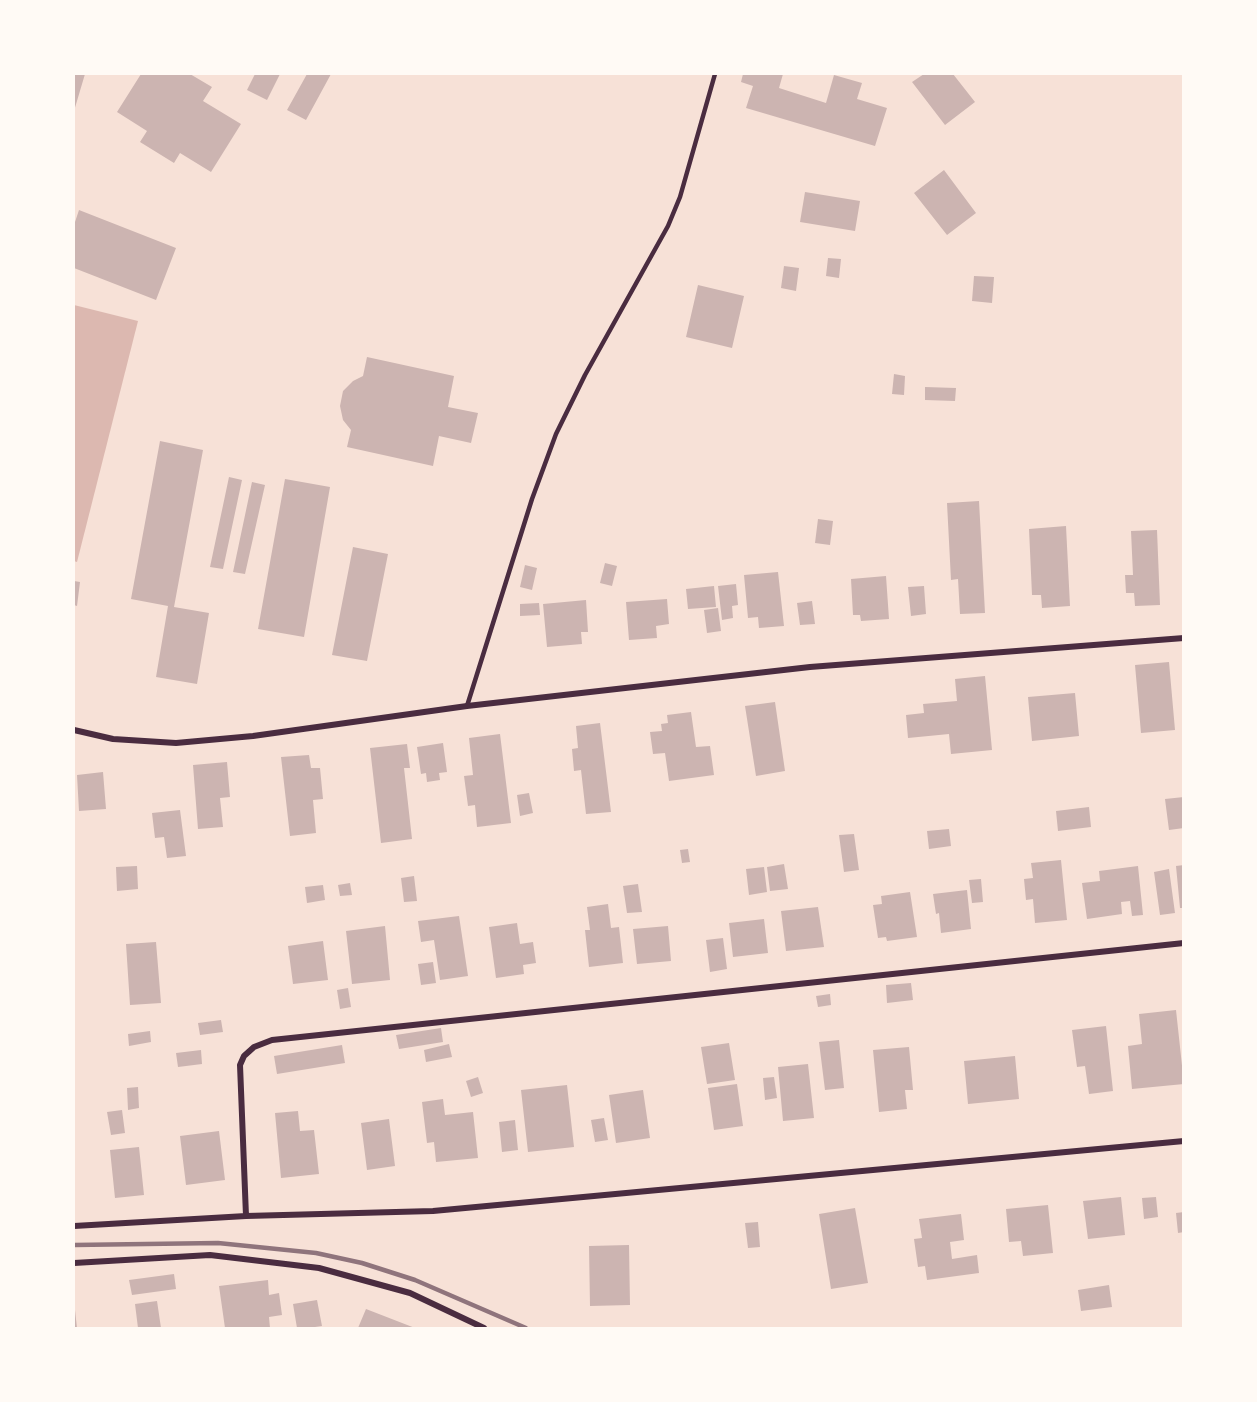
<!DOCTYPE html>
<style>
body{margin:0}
#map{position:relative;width:1257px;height:1402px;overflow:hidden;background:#f7e1d7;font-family:"Times New Roman",serif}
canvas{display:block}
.frame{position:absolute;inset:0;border:75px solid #fffaf5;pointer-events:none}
</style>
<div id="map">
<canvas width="1257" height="1402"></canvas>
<div class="frame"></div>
</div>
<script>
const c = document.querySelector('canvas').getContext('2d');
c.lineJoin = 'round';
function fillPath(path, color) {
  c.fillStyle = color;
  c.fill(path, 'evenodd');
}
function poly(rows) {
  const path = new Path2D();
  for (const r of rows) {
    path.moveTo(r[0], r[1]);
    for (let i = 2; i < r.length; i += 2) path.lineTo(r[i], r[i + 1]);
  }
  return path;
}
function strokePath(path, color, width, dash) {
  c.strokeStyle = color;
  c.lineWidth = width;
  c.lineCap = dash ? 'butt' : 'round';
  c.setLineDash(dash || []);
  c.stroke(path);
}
const water = poly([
 [74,305,138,321,77,562,74,561]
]);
const building = poly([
 [74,74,85,74,74,111],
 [141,74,190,74,212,87,203,101,241,124,211,172,180,153,174,163,140,142,147,131,117,112],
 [255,74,280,74,267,100,247,90],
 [307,74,331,74,306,120,287,110],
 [743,74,783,74,779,88,826,103,834,75,862,83,857,99,887,108,875,146,746,108,753,86,741,82],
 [924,74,953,74,975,102,945,125,912,82],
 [944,170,976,213,947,235,914,193],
 [805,192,860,201,855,231,800,222],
 [79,210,176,248,156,300,74,268,74,225],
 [828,258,841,259,839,278,826,276],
 [784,266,799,268,796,291,781,288],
 [974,276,994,277,992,303,972,301],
 [698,285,744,296,732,348,686,337],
 [367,357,454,376,448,407,478,413,471,443,439,436,433,466,347,447,351,430,343,420,340,406,343,391,353,381,363,376],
 [894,374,905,376,904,395,892,394],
 [925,387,956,388,955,401,925,400],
 [160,441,203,450,174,607,209,613,197,684,156,677,168,606,131,599],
 [229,477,242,480,223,569,210,567],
 [285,479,330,487,304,637,258,629],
 [252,482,265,485,245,574,233,572],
 [979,501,985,613,960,614,958,579,951,580,947,503],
 [818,519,833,521,830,545,815,543],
 [1066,526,1070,606,1042,608,1041,595,1032,595,1029,529],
 [1157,530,1160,605,1135,606,1134,593,1126,593,1125,575,1133,575,1131,531],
 [353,547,388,554,367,661,332,655],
 [605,563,617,566,612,586,600,583],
 [525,565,537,568,532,590,520,587],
 [778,572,784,626,759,628,758,617,748,618,744,575],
 [886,576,889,619,861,621,860,615,853,615,851,579],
 [74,581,80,582,77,606,74,605],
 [736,584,738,605,732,606,733,618,722,620,718,586],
 [714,586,716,607,688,609,686,589],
 [924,586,926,614,911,616,908,587],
 [667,599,669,624,656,626,657,638,629,640,626,602],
 [586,600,588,632,581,632,582,644,547,647,543,604],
 [812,601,815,624,800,625,797,603],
 [539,603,540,615,520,616,520,604],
 [718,608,721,631,707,633,704,610],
 [1169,662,1175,730,1141,733,1135,665],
 [985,676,992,750,951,754,949,734,908,738,906,715,924,713,923,704,957,701,955,679],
 [1075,693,1079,736,1032,741,1028,697],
 [775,702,785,771,756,776,745,706],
 [691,712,696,747,710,746,714,775,669,781,665,753,653,754,650,732,662,731,661,724,668,723,667,715],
 [600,723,611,812,586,814,581,770,574,771,572,749,578,748,576,726],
 [500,734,511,823,477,827,475,805,468,806,464,776,473,775,469,738],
 [443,743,447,772,439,773,440,780,427,782,426,773,421,774,417,747],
 [407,744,410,768,404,768,412,839,381,843,370,748],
 [309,755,311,768,320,768,323,799,313,800,316,833,290,836,281,757],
 [227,762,230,797,220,798,223,827,198,829,193,765],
 [103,772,106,809,79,811,77,775],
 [529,793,533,813,520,816,517,795],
 [1184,797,1184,828,1169,830,1165,799],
 [1089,807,1091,827,1058,831,1056,811],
 [180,810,186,856,167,858,164,837,155,838,152,813],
 [949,829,951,846,929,849,927,831],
 [854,834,859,870,844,872,839,835],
 [688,849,690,862,682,863,680,850],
 [1061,860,1067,920,1035,923,1033,899,1026,900,1024,879,1033,878,1031,863],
 [784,864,788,889,770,891,767,867],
 [1184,865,1184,908,1180,908,1176,866],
 [137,866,138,889,117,891,116,867],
 [1138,866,1143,915,1132,916,1130,901,1121,902,1122,914,1087,919,1082,883,1100,881,1099,871],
 [764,867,767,892,749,895,746,869],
 [1169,869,1175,913,1160,915,1154,872],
 [414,876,417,901,404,902,401,878],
 [981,879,983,902,972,903,969,880],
 [350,883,352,895,340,896,338,885],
 [638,884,642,912,627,913,623,886],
 [323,885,325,900,307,903,305,887],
 [967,890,971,929,941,933,939,913,936,914,933,894],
 [910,892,917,937,887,941,886,937,878,938,873,905,882,904,881,896],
 [608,904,611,928,619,927,623,963,589,967,585,930,590,930,587,907],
 [818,907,824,947,786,951,781,911],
 [459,916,468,976,440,980,434,940,421,942,418,921],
 [764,919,768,953,733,957,729,923],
 [517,923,520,944,533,942,536,963,523,965,524,974,496,978,489,927],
 [385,926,390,980,352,984,346,931],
 [668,926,671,961,637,964,633,929],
 [723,938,727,969,710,972,706,940],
 [323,941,328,980,293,984,288,946],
 [156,942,161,1003,130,1005,126,944],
 [433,962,436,983,421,985,418,964],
 [911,983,913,1000,887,1003,886,985],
 [348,988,351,1007,340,1009,337,990],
 [830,994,831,1005,818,1007,816,996],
 [1176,1010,1184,1084,1132,1089,1128,1046,1142,1044,1139,1014],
 [221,1020,223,1032,200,1035,198,1023],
 [1106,1026,1113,1091,1089,1094,1085,1066,1077,1067,1072,1030],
 [441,1028,443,1042,399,1049,396,1035],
 [150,1031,151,1042,129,1046,128,1034],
 [839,1040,844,1088,825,1090,819,1042],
 [729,1043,735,1080,707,1084,701,1047],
 [449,1044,452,1057,426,1062,424,1050],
 [342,1045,345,1063,277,1074,274,1056],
 [909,1047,913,1090,905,1090,907,1109,879,1112,873,1050],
 [201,1050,202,1064,178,1067,176,1053],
 [1015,1056,1019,1099,968,1104,964,1061],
 [808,1064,814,1118,783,1121,778,1067],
 [478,1077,483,1093,471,1097,466,1081],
 [774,1077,777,1098,765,1100,763,1078],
 [737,1084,743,1126,714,1130,708,1088],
 [567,1085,574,1147,528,1152,521,1090],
 [138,1087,139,1108,128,1110,127,1088],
 [643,1090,650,1138,616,1143,609,1095],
 [443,1099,445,1115,473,1112,478,1158,436,1162,434,1142,427,1143,422,1102],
 [122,1110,125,1133,111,1135,107,1112],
 [298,1111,300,1131,314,1130,319,1174,281,1178,275,1113],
 [604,1118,608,1140,595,1142,591,1120],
 [389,1119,395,1166,367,1170,361,1123],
 [515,1120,518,1150,502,1152,499,1122],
 [219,1131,225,1180,186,1185,180,1136],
 [139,1147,144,1195,115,1198,110,1150],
 [1121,1197,1125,1235,1088,1239,1083,1201],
 [1156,1197,1158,1217,1144,1219,1142,1198],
 [1048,1205,1053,1253,1023,1256,1021,1241,1009,1242,1006,1209],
 [855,1208,868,1283,831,1289,819,1214],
 [1184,1212,1184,1232,1178,1233,1176,1213],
 [961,1214,964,1240,950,1242,952,1259,977,1255,979,1273,927,1280,925,1266,918,1267,914,1239,922,1238,919,1219],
 [758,1222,760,1247,748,1248,745,1223],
 [629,1245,630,1305,590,1306,589,1246],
 [174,1274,176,1289,132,1295,129,1280],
 [268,1280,269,1295,279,1293,282,1315,269,1317,270,1328,225,1328,219,1286],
 [1109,1285,1112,1307,1081,1311,1078,1290],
 [317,1300,322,1326,315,1327,316,1328,297,1328,293,1304],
 [157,1301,161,1328,138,1328,135,1304],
 [366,1309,415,1328,358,1328],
 [74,1310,75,1310,77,1328,74,1328]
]);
const service = poly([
 [467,706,532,499,556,434,585,375,668,226,680,197,715,74]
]);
const minor = poly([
 [74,730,113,739,176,743,253,736,467,706,810,667,1184,638],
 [246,1216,240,1065,244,1056,254,1047,272,1040,1184,943],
 [74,1226,246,1216,433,1211,1184,1141],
 [74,1263,210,1255,319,1268,410,1293,484,1328]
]);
const rail = poly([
 [74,1245,218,1243,316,1253,362,1263,415,1280,526,1328]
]);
fillPath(water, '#dcb8b0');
fillPath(building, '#ccb4b1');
strokePath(service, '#4a2c40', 4.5);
strokePath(minor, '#4a2c40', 6);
strokePath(rail, '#8f747c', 4.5);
</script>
